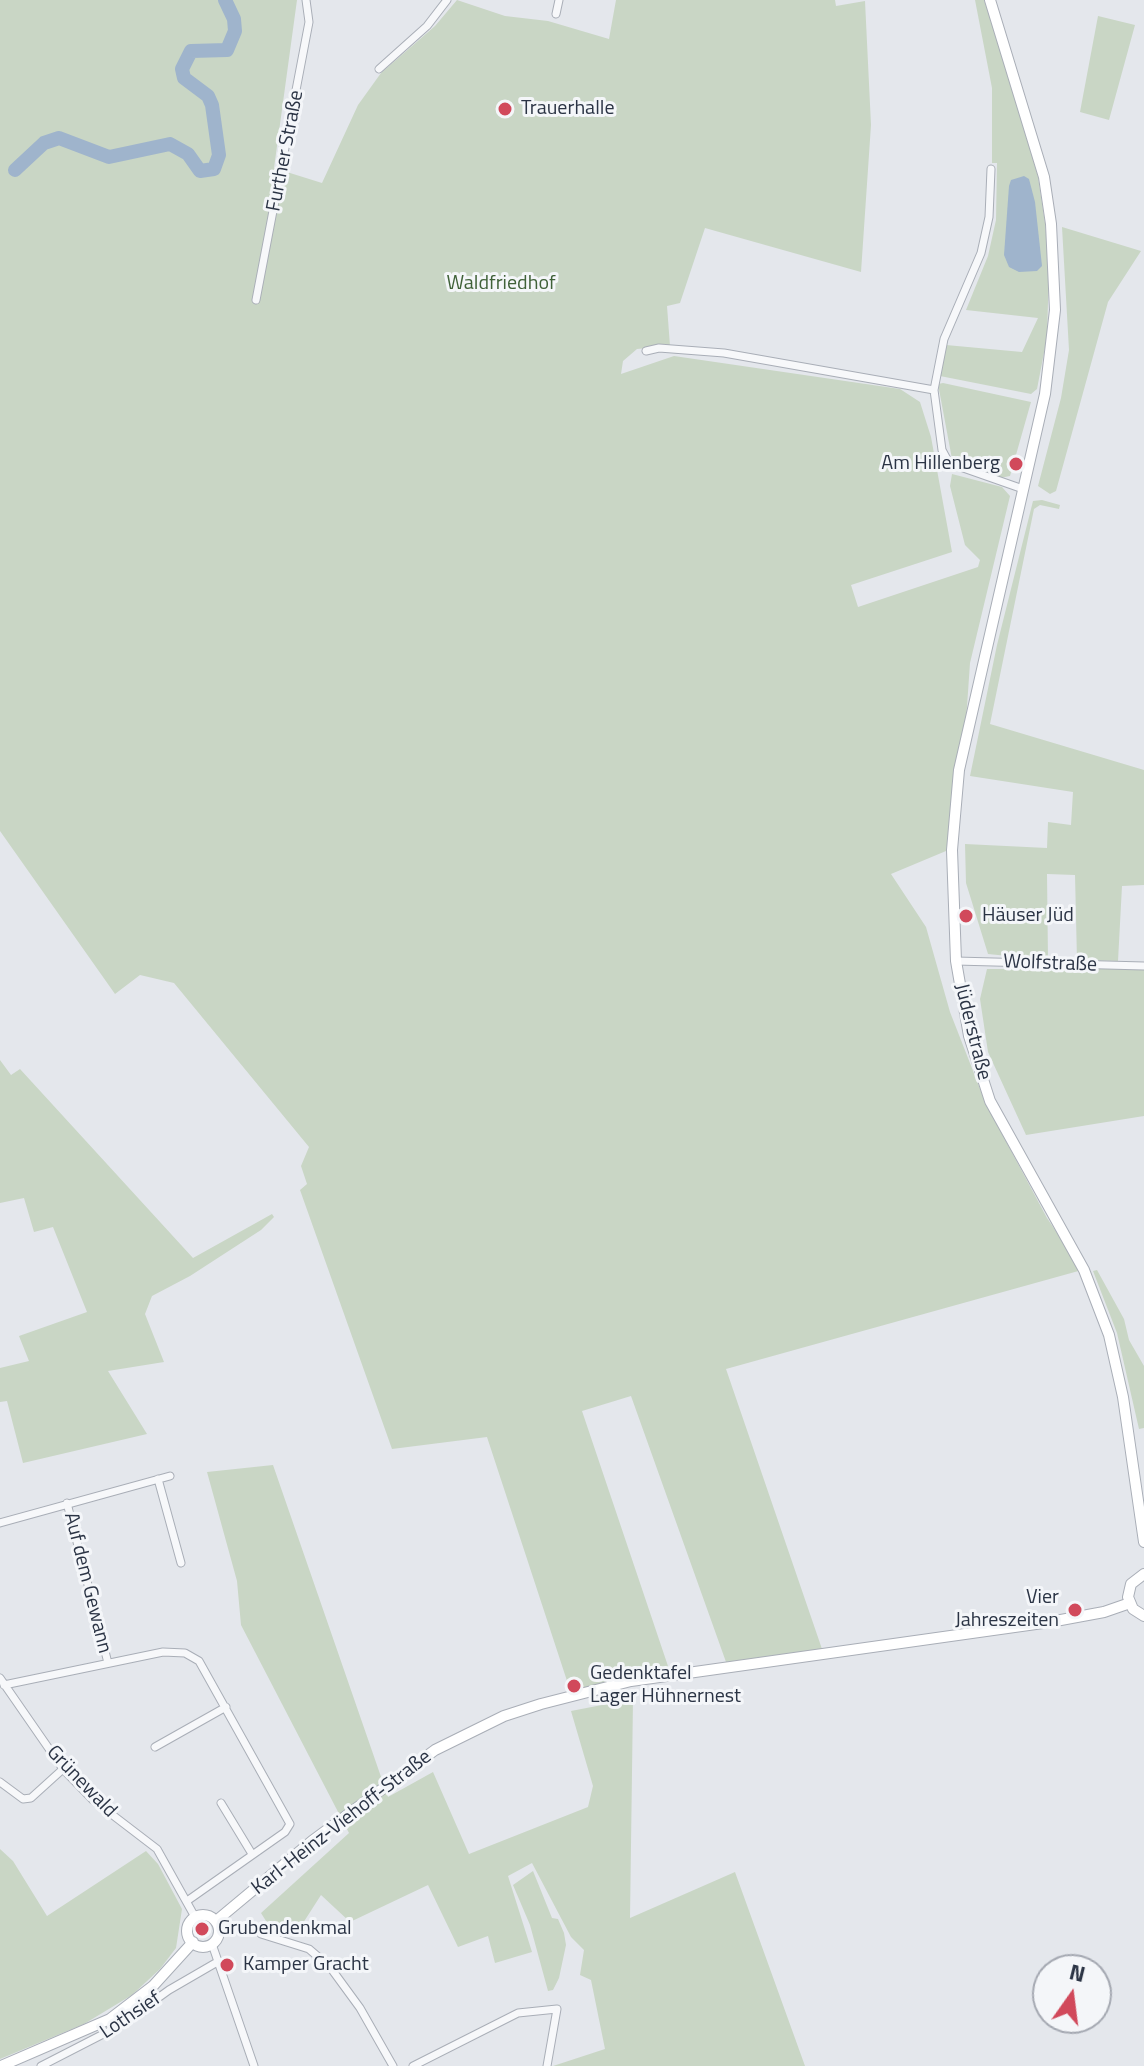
<!DOCTYPE html>
<meta charset="utf-8">
<style>
body{margin:0}
#map{position:relative;width:1144px;height:2066px;overflow:hidden;background:#e4e7ec;font-family:"Titillium Web",sans-serif}
canvas{display:block}
.north{position:absolute;left:1032px;top:1954px;width:80px;height:80px;box-sizing:border-box;background:#f4f6f9;border:2px solid #a4a8b1;border-radius:50%;rotate:14deg;font-size:22px;font-weight:700;line-height:32px;text-align:center;color:#2b3445}
.north::after{content:'';display:block;margin:auto;width:28px;height:36px;background:#d1495b;clip-path:polygon(50% 0,100% 100%,50% 72%,0 100%)}
</style>
<div id="map">
<canvas width="1144" height="2066"></canvas>
<div class="north">N</div>
</div>
<script>
const c = document.querySelector('canvas').getContext('2d');
c.lineJoin = 'round';
function fillPath(path, color) {
  c.fillStyle = color;
  c.fill(path, 'evenodd');
}
function poly(rows) {
  const path = new Path2D();
  for (const r of rows) {
    if (r.length === 3) {
      path.moveTo(r[0] + r[2], r[1]);
      path.arc(r[0], r[1], r[2], 0, 2 * Math.PI);
      continue;
    }
    path.moveTo(r[0], r[1]);
    for (let i = 2; i < r.length; i += 2) path.lineTo(r[i], r[i + 1]);
  }
  return path;
}
function strokePath(path, color, width, dash) {
  c.strokeStyle = color;
  c.lineWidth = width;
  c.lineCap = dash ? 'butt' : 'round';
  c.setLineDash(dash || []);
  c.stroke(path);
}
function write(font, color, halo, rows, align = 'center') {
  c.font = font + ' "Titillium Web",sans-serif';
  c.lineWidth = 6;
  c.setLineDash([]);
  c.textBaseline = 'middle';
  c.strokeStyle = halo;
  c.fillStyle = color;
  for (const [text, x, y, turn = 0] of rows) {
    c.save();
    c.translate(x, y);
    c.rotate((+turn || 0) * Math.PI / 180);
    c.textAlign = isNaN(turn) ? turn : align;
    if (halo) c.strokeText(text, 0, 0);
    c.fillText(text, 0, 0);
    c.restore();
  }
}
const green = poly([
 [0,0,297,0,274,168,322,183,358,105,381,73,435,26,457,0,505,16,548,21,609,39,616,0,835,0,836,6,865,1,871,125,861,272,705,228,680,303,667,306,670,346,637,349,623,361,621,374,674,356,900,389,920,402,931,437,952,552,851,585,858,607,978,567,980,560,965,545,950,486,952,474,1002,487,1010,496,970,663,964,750,946,851,891,874,926,927,950,1012,986,1104,1047,1218,1082,1270,726,1369,822,1649,726,1662,631,1396,582,1411,670,1672,570,1690,487,1437,392,1449,300,1190,307,1184,301,1166,309,1147,174,983,140,975,115,994,0,831],
 [975,0,984,0,1016,96,1038,177,1045,223,1049,267,1047,337,1037,389,1031,394,940,376,946,345,1022,352,1038,318,966,310,988,256,996,220,997,163,992,163,992,88],
 [1098,16,1135,25,1109,120,1080,112],
 [1062,227,1141,251,1108,302,1056,491,1050,494,1038,486,1061,398,1069,350],
 [943,383,1031,402,1010,476,1000,478,952,459,938,384],
 [1042,500,1060,505,1059,509,1040,505,1034,509,990,724,1144,770,1144,885,1122,886,1118,961,1077,960,1075,875,1047,874,1048,960,988,954,966,883,965,844,1047,848,1048,822,1071,825,1073,792,970,776,997,645,1033,501],
 [987,969,1144,969,1144,1116,1026,1135,988,1052,980,999],
 [0,1060,11,1075,20,1069,193,1258,272,1214,274,1217,261,1230,190,1276,152,1296,145,1314,164,1362,108,1371,147,1434,23,1463,7,1401,0,1402,0,1368,29,1361,19,1336,87,1312,53,1227,34,1232,24,1198,0,1203],
 [1097,1270,1124,1319,1129,1340,1144,1366,1144,1428,1139,1429,1117,1333,1093,1271],
 [273,1465,388,1797,433,1772,469,1854,588,1807,593,1786,571,1711,633,1699,630,1918,735,1872,805,2066,553,2066,605,2049,591,1980,580,1975,584,1950,571,1937,532,1863,508,1876,532,1952,495,1963,488,1936,458,1947,428,1885,350,1922,321,1895,296,1934,266,1921,261,1913,349,1833,241,1625,237,1581,207,1472],
 [0,1849,13,1861,47,1916,146,1851,158,1864,182,1909,176,1948,160,1969,132,1995,84,2024,0,2059],
 [533,1871,552,1918,558,1919,564,1933,566,1945,559,1978,553,1990,548,1991,530,1925,513,1885]
]);
const water = poly([
 [1024,176,1029,179,1035,202,1042,266,1037,271,1019,272,1009,267,1004,255,1009,186,1011,180]
]);
const river = poly([
 [15,170,44,143,59,138,109,157,170,144,188,154,200,171,214,169,219,155,212,105,208,96,184,78,182,69,191,51,227,50,235,31,234,19,225,0]
]);
const street = poly([
 [556,14,559,0],
 [379,69,427,26,447,0],
 [991,169,989,217,981,253,944,339,934,390,942,450,949,463,1023,489],
 [256,300,309,22,306,0],
 [646,351,659,348,724,353,934,390],
 [956,961,1144,966],
 [158,1479,181,1563],
 [67,1503,108,1663],
 [0,1523,170,1476],
 [0,1678,63,1769,93,1800,157,1849,195,1917],
 [4,1685,163,1652,185,1653,199,1661,290,1824,285,1832,187,1901],
 [155,1747,226,1707],
 [0,1782,23,1799,31,1798,63,1769],
 [221,1803,252,1854],
 [261,1934,309,1949,330,1967,360,2008,393,2066],
 [212,1944,254,2066],
 [41,2066,119,2026,169,1990,219,1961],
 [413,2066,518,2013,557,2009,547,2066]
]);
const secondary = poly([
 [990,0,1044,177,1051,224,1055,310,1045,394,959,770,952,850,956,961,969,1036,990,1101,1084,1270,1109,1335,1123,1397,1144,1542],
 [1144,1574,1131,1584,1128,1597,1133,1609,1144,1616],
 [203,1931,16],
 [216,1921,312,1841,435,1750,504,1716,541,1704,631,1681,1050,1622,1104,1612,1130,1603],
 [1,2066,110,2019,153,1986,193,1942]
]);
const markers = [
 [505,109,8,"#d1495b"],
 [1016,464,8,"#d1495b"],
 [966,916,8,"#d1495b"],
 [1075,1610,8,"#d1495b"],
 [574,1686,8,"#d1495b"],
 [202,1929,8,"#d1495b"],
 [227,1965,8,"#d1495b"]
];
const poiNames = [
 ["Trauerhalle",521,109],
 ["Am Hillenberg",1000,464,"right"],
 ["Häuser Jüd",982,916],
 ["Vier",1059,1598,"right"],
 ["Jahreszeiten",1059,1621,"right"],
 ["Gedenktafel",590,1674],
 ["Lager Hühnernest",590,1697],
 ["Grubendenkmal",218,1929],
 ["Kamper Gracht",243,1965]
];
const streetNames = [
 ["Further Straße",286,151,-79],
 ["Wolfstraße",1050,964,2],
 ["Jüderstraße",972,1032,76],
 ["Auf dem Gewann",87,1583,76],
 ["Grünewald",81,1782,46],
 ["Karl-Heinz-Viehoff-Straße",342,1823,-38],
 ["Lothsief",131,2016,-34]
];
const parkNames = [
 ["Waldfriedhof",501,284]
];
fillPath(green, '#c9d6c5');
fillPath(water, '#9fb4cc');
strokePath(river, '#9fb4cc', 14);
strokePath(street, '#a9aeb7', 9);
strokePath(secondary, '#a9aeb7', 12);
strokePath(street, '#f7f8fa', 7);
strokePath(secondary, '#fff', 10);
for (const [x, y, r, color] of markers) {
  const dot = new Path2D();
  dot.arc(x, y, r, 0, 2 * Math.PI);
  c.fillStyle = color;
  c.fill(dot);
  strokePath(dot, '#f4f6f9', 3);
}
write('20px', '#2b3445', '#f4f6f9', poiNames, 'left');
write('20px', '#2b3445', '#f4f6f9', streetNames);
write('20px', '#3f6138', '#f4f6f9', parkNames);
</script>
